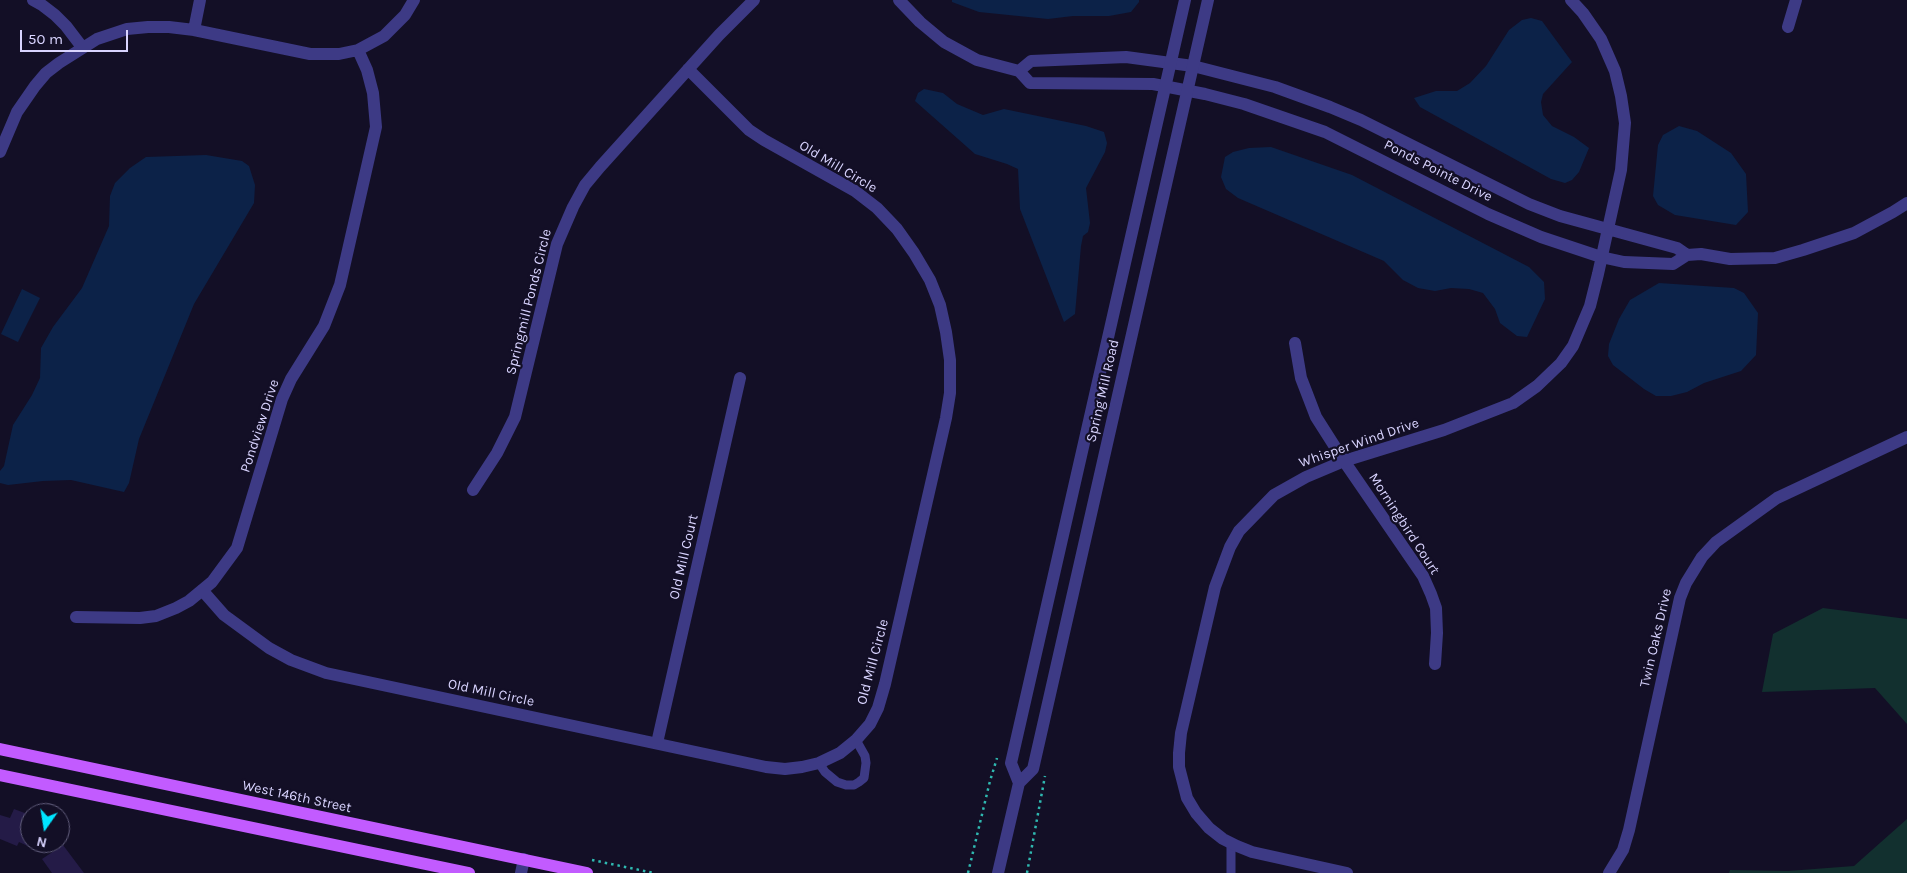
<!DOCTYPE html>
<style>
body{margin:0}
#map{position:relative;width:1907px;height:873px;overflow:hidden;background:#130f26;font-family:Karla,sans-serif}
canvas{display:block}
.north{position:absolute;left:20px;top:803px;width:50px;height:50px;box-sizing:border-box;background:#130f26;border:1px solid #625e7d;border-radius:50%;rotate:193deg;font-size:14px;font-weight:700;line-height:20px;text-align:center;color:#d9d4ff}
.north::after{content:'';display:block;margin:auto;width:18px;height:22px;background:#00e5ff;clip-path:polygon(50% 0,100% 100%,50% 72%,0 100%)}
.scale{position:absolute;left:20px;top:30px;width:108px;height:22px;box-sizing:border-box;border:2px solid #d9d4ff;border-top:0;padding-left:6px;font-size:15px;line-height:18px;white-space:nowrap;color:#d9d4ff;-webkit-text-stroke:4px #130f26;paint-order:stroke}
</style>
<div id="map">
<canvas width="1907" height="873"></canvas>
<div class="north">N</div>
<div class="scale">50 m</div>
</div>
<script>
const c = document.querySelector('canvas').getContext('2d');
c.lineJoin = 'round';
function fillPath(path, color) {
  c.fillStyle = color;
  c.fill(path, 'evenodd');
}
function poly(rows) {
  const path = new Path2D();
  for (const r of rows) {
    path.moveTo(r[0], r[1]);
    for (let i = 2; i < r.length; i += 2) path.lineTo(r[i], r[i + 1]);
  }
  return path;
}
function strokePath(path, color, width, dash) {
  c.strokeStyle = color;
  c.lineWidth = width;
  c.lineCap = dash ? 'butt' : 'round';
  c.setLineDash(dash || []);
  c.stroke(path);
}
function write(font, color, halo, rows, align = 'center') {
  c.font = font + ' Karla,sans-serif';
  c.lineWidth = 4.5;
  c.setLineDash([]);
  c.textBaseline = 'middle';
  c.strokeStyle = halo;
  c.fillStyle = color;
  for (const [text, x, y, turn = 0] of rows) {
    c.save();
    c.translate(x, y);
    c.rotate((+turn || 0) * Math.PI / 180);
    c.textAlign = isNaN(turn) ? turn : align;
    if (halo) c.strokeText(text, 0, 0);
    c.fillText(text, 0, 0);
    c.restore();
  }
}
const green = poly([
 [1823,608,1907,619,1907,724,1875,688,1762,692,1773,634],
 [1907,819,1907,873,1729,873,1730,870,1788,871,1854,866]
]);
const water = poly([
 [952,0,1139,0,1139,2,1131,12,1109,16,1073,16,1048,19,979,12,952,2],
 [1531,18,1542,21,1572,62,1543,94,1541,102,1543,115,1552,126,1574,137,1589,148,1579,172,1572,180,1565,183,1551,179,1420,107,1414,98,1436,91,1457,91,1470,83,1486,66,1509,30,1522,20],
 [924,89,943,93,957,104,983,115,1004,109,1086,126,1104,132,1107,143,1105,152,1086,188,1090,223,1088,232,1083,236,1081,246,1075,314,1064,322,1020,209,1018,169,1007,164,975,154,915,101,918,93],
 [1679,126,1697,131,1731,153,1746,174,1748,212,1736,225,1675,215,1658,205,1653,196,1658,145,1663,135],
 [1271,147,1352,175,1529,267,1544,282,1545,299,1527,337,1517,336,1500,323,1495,309,1483,293,1469,289,1451,288,1435,291,1418,288,1403,280,1384,261,1238,198,1226,189,1221,177,1225,157,1233,152,1249,148],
 [206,155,242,161,249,166,255,185,254,203,194,304,139,439,129,483,124,492,71,480,43,481,8,485,0,483,0,471,4,466,13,425,32,395,40,378,41,348,53,327,82,288,109,226,110,196,115,183,130,168,146,157],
 [1659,283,1734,288,1744,293,1758,313,1756,355,1741,371,1704,383,1687,392,1671,396,1656,396,1644,389,1613,365,1608,356,1609,344,1619,319,1630,300],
 [22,289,40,298,18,342,1,334]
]);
const building = poly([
 [14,809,30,815,26,825,30,827,30,847,19,842,17,846,0,839,0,815,10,818],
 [63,845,84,873,52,873,42,859]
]);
const path = poly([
 [592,860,654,873],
 [968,873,990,781,997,758],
 [1027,873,1045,776]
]);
const service = poly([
 [819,763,825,772,837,782,846,785,854,785,859,782,864,778,866,763,865,756,856,740],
 [1231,843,1231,873]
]);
const minor = poly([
 [33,0,42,5,55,15,66,26,82,47],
 [899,0,920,22,944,42,977,60,1019,71,1030,83,1153,84,1205,94,1244,104,1325,132,1488,214,1541,237,1601,257,1624,262,1673,264,1687,255,1701,254,1730,259,1775,258,1803,250,1854,233,1893,212,1907,203],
 [1788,27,1796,0],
 [194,30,200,0],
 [1019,71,1031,61,1126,57,1193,66,1275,87,1330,107,1361,120,1529,204,1560,216,1677,248,1687,255],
 [0,152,17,112,35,86,46,73,59,63,97,39,127,29,148,27,169,27,194,30,310,54,339,54,358,50,384,36,405,15,414,0],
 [1295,343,1301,378,1316,417,1344,461,1423,576,1431,594,1436,608,1437,633,1435,664],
 [473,490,497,453,515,417,557,244,573,207,585,185,600,167,719,35,754,0],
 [202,590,224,615,269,648,291,660,326,673,766,767,785,769,802,767,819,763,840,753,856,740,870,724,878,708,885,684,946,418,950,393,950,360,946,332,940,305,930,280,914,253,897,229,877,208,855,191,764,140,749,130,688,69],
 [76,617,140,618,156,616,176,608,189,601,212,582,237,548,282,399,291,379,324,326,340,285,376,127,373,93,367,70,358,50],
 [657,743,740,378],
 [521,873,524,859],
 [1347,873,1252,852,1237,846,1223,839,1209,828,1196,813,1187,798,1179,767,1179,753,1181,733,1215,587,1230,547,1239,531,1274,495,1306,477,1344,461,1444,430,1513,403,1537,386,1561,363,1573,346,1590,306,1598,274,1621,170,1625,123,1621,96,1615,71,1601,39,1583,13,1571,0],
 [1609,873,1623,850,1629,830,1680,598,1686,583,1702,557,1716,542,1777,498,1907,437]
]);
const tertiary = poly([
 [1019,783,1011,763,1185,0],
 [998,873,1019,783,1033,769,1208,0]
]);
const primary = poly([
 [0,749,587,873],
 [0,775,469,873]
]);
const streetNames = [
 ["Old Mill Circle",838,167,31],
 ["Ponds Pointe Drive",1438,171,27],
 ["Springmill Ponds Circle",529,302,-76],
 ["Spring Mill Road",1103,391,-77],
 ["Pondview Drive",260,426,-72],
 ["Whisper Wind Drive",1359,443,-19],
 ["Morningbird Court",1404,524,57],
 ["Old Mill Court",684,557,-77],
 ["Twin Oaks Drive",1656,638,-77],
 ["Old Mill Circle",873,662,-75],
 ["Old Mill Circle",491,693,12],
 ["West 146th Street",297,797,12]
];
fillPath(green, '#12302f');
fillPath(water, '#0c2248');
fillPath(building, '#241b47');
strokePath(path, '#2fb8b0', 2.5, [2.5, 4]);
strokePath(service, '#3d3a85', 9);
strokePath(minor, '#3d3a85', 12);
strokePath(tertiary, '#3d3a85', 12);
strokePath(primary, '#c25bff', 12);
write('14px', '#d9d4ff', '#130f26', streetNames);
</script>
